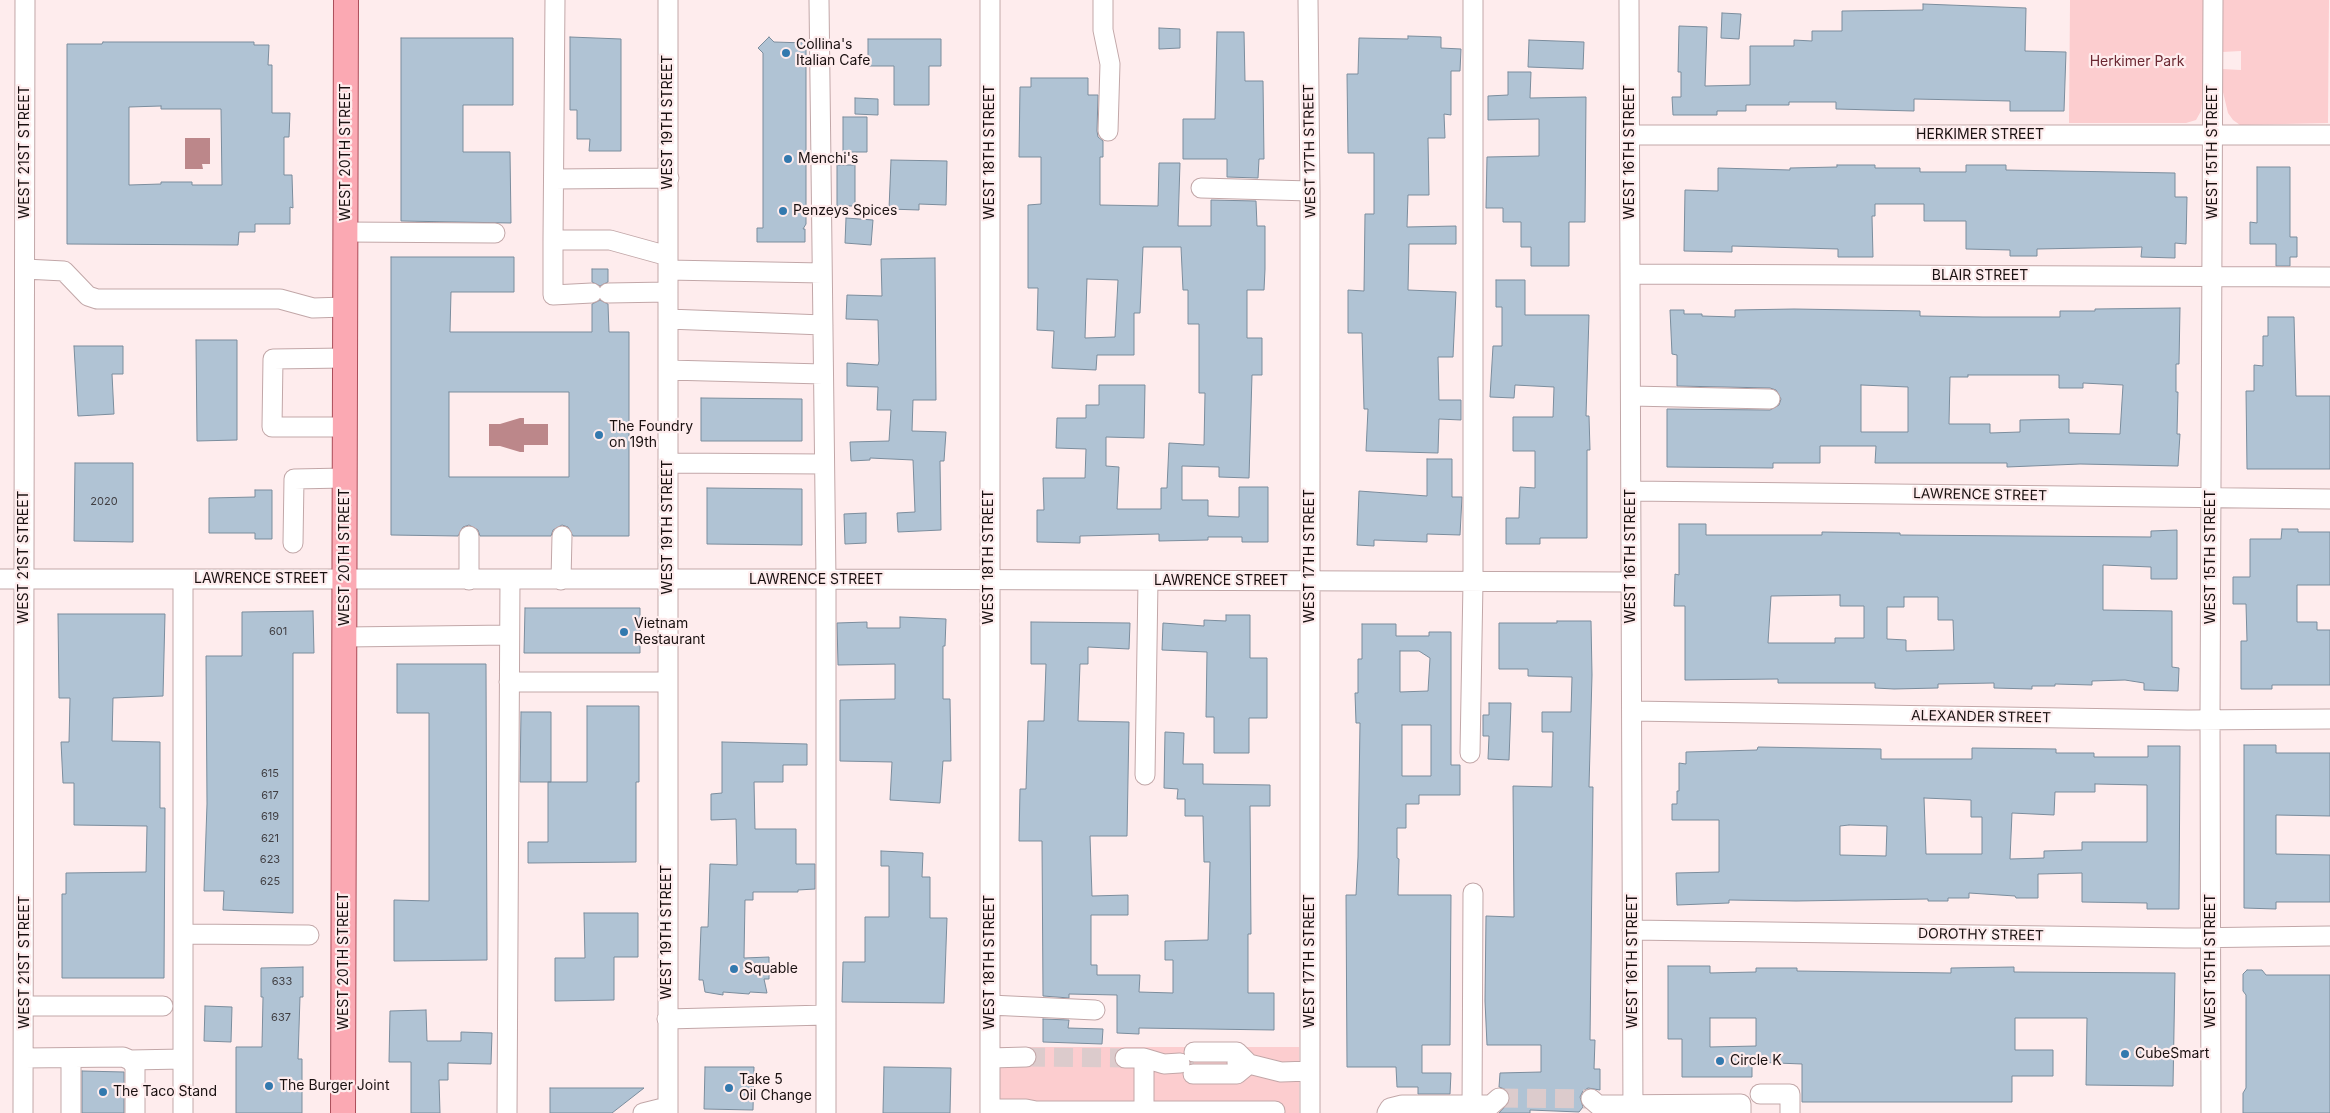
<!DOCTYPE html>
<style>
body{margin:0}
canvas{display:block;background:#feeced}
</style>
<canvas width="2330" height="1113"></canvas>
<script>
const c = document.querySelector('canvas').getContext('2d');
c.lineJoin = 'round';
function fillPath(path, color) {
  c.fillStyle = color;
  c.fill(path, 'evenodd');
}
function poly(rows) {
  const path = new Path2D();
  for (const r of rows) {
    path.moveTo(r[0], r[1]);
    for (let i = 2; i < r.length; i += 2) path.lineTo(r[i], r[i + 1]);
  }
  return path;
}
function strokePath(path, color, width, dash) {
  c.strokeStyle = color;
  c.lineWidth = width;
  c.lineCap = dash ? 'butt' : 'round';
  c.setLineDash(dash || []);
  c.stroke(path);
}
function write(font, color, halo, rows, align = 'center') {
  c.font = font + ' Inter,sans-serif';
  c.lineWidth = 4.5;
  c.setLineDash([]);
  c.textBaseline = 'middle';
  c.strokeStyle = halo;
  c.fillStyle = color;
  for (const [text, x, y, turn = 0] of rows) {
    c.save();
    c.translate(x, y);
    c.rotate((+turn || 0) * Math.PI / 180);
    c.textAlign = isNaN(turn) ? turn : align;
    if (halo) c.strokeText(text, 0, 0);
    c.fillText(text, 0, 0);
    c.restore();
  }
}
const green = poly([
 [2070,0,2204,0,2202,103,2201,111,2196,120,2186,123,2069,123],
 [2222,0,2329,0,2328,123,2240,125,2233,120,2228,113,2222,88,2222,69,2241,70,2241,51,2222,52],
 [996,1047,1299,1047,1299,1113,997,1113]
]);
const water = poly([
 [185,138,210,138,210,164,202,164,203,169,185,169],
 [520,418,524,418,524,424,548,424,548,445,524,445,524,452,520,452,500,446,489,446,489,424,500,424]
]);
const building = poly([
 [1923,4,2026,8,2025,51,2066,52,2064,111,2010,111,2010,101,1914,99,1914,111,1836,109,1836,102,1789,102,1789,105,1746,105,1746,111,1717,111,1717,115,1673,115,1672,97,1681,97,1681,72,1678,72,1679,26,1707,27,1705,86,1750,85,1750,46,1794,46,1794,40,1812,41,1812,31,1842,31,1842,11,1923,10,1923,4],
 [1722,13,1741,14,1739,39,1721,38,1722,13],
 [1159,28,1180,29,1180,48,1159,49,1159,28],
 [1217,32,1244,32,1245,81,1263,81,1264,159,1259,159,1258,178,1227,177,1227,159,1183,159,1183,119,1215,119,1217,32],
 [1408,36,1441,37,1441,48,1461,49,1460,71,1451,71,1451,115,1444,114,1445,138,1428,138,1429,195,1408,195,1407,227,1456,226,1456,244,1409,244,1408,290,1456,292,1453,357,1438,357,1439,400,1461,400,1461,420,1439,419,1438,453,1366,451,1368,409,1364,409,1362,333,1348,333,1348,290,1364,291,1365,214,1374,214,1374,153,1348,153,1347,74,1358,74,1359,38,1408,39,1408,36],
 [570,37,621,39,621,151,589,151,590,139,577,139,577,110,570,110,570,37],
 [769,37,774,42,806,43,806,224,803,229,805,229,805,242,757,242,757,228,763,228,763,53,758,48,769,37],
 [401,38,513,38,513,105,463,105,463,152,510,152,511,223,401,221,401,38],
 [868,39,941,39,941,66,929,66,929,105,894,105,894,66,868,66,868,39],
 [1529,40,1584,42,1583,69,1528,67,1529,40],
 [103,42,254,42,254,45,269,45,268,65,272,65,272,113,290,113,289,137,284,137,284,175,292,175,293,208,290,207,290,224,255,224,255,232,239,232,238,245,67,244,67,44,102,44,103,42],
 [161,106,161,109,221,109,222,185,192,185,192,182,161,182,161,184,129,185,129,107,161,106],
 [1508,72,1531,72,1530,98,1586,97,1585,222,1569,222,1569,266,1531,266,1531,247,1521,247,1521,222,1503,222,1503,208,1486,208,1487,157,1539,156,1539,119,1488,120,1488,96,1508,95,1508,72],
 [1031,78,1088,78,1088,95,1098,95,1097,131,1098,137,1103,141,1103,157,1100,157,1100,205,1158,206,1159,163,1180,163,1178,226,1211,226,1211,200,1256,201,1257,226,1265,226,1265,269,1264,290,1247,290,1247,338,1262,338,1262,375,1252,375,1249,478,1219,477,1219,467,1182,466,1182,500,1208,500,1208,516,1239,517,1239,487,1268,487,1268,542,1242,542,1242,537,1208,537,1208,540,1159,541,1159,534,1080,536,1080,543,1037,542,1037,510,1044,510,1043,478,1085,478,1086,449,1056,448,1057,418,1086,418,1086,405,1099,405,1099,385,1145,385,1144,438,1106,437,1106,466,1119,467,1117,509,1161,509,1161,488,1167,488,1169,443,1204,445,1205,393,1199,393,1199,324,1188,324,1188,290,1183,290,1181,247,1143,247,1140,313,1134,313,1134,355,1097,355,1096,370,1052,368,1054,331,1037,330,1038,288,1028,288,1028,205,1041,204,1041,157,1019,157,1020,87,1031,87,1031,78],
 [1087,279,1118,280,1115,337,1085,338,1087,279],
 [855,98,878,99,878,115,855,114,855,98],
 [843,117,867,117,867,152,843,152,843,117],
 [891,160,947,161,946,205,919,204,919,210,889,209,891,160],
 [837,165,855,165,855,206,837,206,837,165],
 [1837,165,1875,165,1875,168,1920,168,1920,172,1966,172,1966,165,2006,165,2006,170,2175,173,2175,197,2187,197,2186,244,2175,243,2175,258,2141,257,2142,247,2037,249,2037,256,2010,256,2010,250,1966,249,1966,221,1924,221,1924,204,1875,204,1875,216,1872,216,1873,257,1838,257,1838,249,1732,246,1732,252,1684,251,1685,190,1718,191,1718,168,1790,170,1790,168,1837,167,1837,165],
 [2257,167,2290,167,2290,237,2297,237,2297,257,2290,257,2290,266,2276,266,2276,244,2250,244,2250,222,2257,223,2257,167],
 [846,218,873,220,871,245,845,243,846,218],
 [391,257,514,257,514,292,451,292,450,332,592,332,592,304,600,300,608,304,609,332,629,332,629,536,573,536,568,527,562,525,553,530,551,536,480,536,478,530,469,525,463,527,458,536,391,535,391,257],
 [449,392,569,392,569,477,449,477,449,392],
 [935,258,936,400,913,400,912,431,946,432,944,461,940,461,941,530,898,532,897,513,915,512,913,460,870,458,870,460,851,461,850,442,889,441,891,410,877,410,878,387,847,386,847,363,878,365,879,361,878,320,846,319,847,295,882,296,881,259,935,258],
 [592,269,608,269,608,282,600,286,592,282,592,269],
 [1496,280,1525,280,1525,315,1589,315,1586,416,1589,416,1590,450,1587,450,1587,538,1540,538,1540,544,1506,544,1506,518,1519,518,1520,487,1535,488,1535,451,1513,451,1513,417,1553,417,1554,387,1515,385,1514,398,1490,397,1493,346,1502,346,1502,307,1496,307,1496,280],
 [2180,308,2179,364,2176,364,2176,392,2178,392,2177,434,2180,434,2178,466,2080,464,2007,467,2007,463,1875,463,1876,446,1820,446,1820,463,1773,463,1773,468,1667,467,1667,409,1770,410,1779,405,1781,399,1776,390,1770,388,1677,386,1677,355,1672,354,1670,310,1684,310,1684,314,1702,314,1702,316,1735,317,1735,310,1794,309,1920,311,1920,316,1983,317,2060,317,2060,311,2095,311,2095,309,2180,308],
 [1968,375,2059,375,2059,388,2083,388,2083,383,2123,385,2120,434,2069,433,2069,419,2020,420,2020,432,1990,433,1990,424,1949,424,1950,377,1968,377,1968,375],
 [1861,385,1908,387,1908,432,1861,432,1861,385],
 [2268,317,2294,317,2296,396,2330,396,2330,469,2247,469,2246,391,2254,391,2254,365,2263,366,2263,336,2268,336,2268,317],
 [196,340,237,340,237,440,197,441,196,340],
 [74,346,123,346,123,374,112,374,114,414,78,416,74,346],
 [701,398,802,399,802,441,701,441,701,398],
 [1427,459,1452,459,1452,497,1462,497,1460,535,1427,534,1427,542,1374,540,1374,546,1357,545,1359,491,1427,496,1427,459],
 [75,463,133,463,133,542,74,541,75,463],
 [707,488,802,489,802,545,707,544,707,488],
 [255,490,272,490,272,539,255,539,255,533,209,533,209,498,255,497,255,490],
 [866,513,866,543,845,544,844,514,866,513],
 [1679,524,1706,524,1706,535,1822,535,1822,532,1900,533,1900,535,2151,537,2151,531,2177,530,2177,579,2151,579,2151,567,2103,565,2103,610,2172,611,2172,667,2179,668,2178,691,2144,690,2144,683,2125,680,2092,681,2092,685,2055,684,2055,686,2032,686,2032,689,1994,688,1994,683,1938,684,1938,688,1894,689,1875,688,1875,683,1778,683,1778,679,1685,680,1685,606,1674,606,1675,574,1679,575,1679,524],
 [1840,595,1840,606,1864,606,1864,638,1835,638,1835,643,1768,643,1771,596,1840,595],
 [1904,597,1938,597,1938,620,1953,620,1954,650,1906,651,1906,640,1887,639,1887,607,1904,607,1904,597],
 [2282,529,2298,529,2298,532,2330,532,2330,585,2297,585,2297,622,2317,622,2317,630,2330,630,2330,685,2272,685,2272,689,2241,689,2241,641,2247,641,2246,604,2233,604,2233,577,2250,577,2250,539,2281,539,2282,529],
 [525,608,640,608,640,653,524,653,525,608],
 [313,611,314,653,293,653,293,913,223,910,224,891,204,891,207,804,206,656,242,656,242,612,313,611],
 [58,614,165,614,163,696,113,698,112,741,160,742,160,808,165,808,164,978,62,978,62,894,66,894,66,873,146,872,147,826,74,825,74,783,63,783,61,742,69,742,70,698,59,698,58,614],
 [1226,615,1250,615,1250,658,1267,658,1267,718,1249,718,1249,753,1214,753,1214,717,1206,717,1207,652,1162,650,1163,623,1204,626,1204,620,1226,621,1226,615],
 [900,617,946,619,945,646,943,646,943,699,950,699,951,761,943,761,940,803,890,800,892,762,840,761,840,700,895,699,895,664,838,665,837,623,867,622,867,628,900,628,900,617],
 [1557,621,1591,621,1592,675,1589,787,1593,787,1590,1040,1595,1040,1594,1069,1600,1069,1600,1090,1588,1088,1583,1091,1580,1097,1583,1107,1579,1112,1530,1110,1530,1113,1499,1113,1509,1102,1510,1096,1507,1090,1499,1087,1500,1073,1541,1072,1541,1045,1487,1045,1485,1001,1486,916,1514,917,1513,786,1552,787,1553,732,1542,732,1542,712,1571,712,1572,677,1528,676,1528,669,1499,669,1499,623,1557,623,1557,621],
 [1031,622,1130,623,1129,649,1088,647,1088,664,1080,664,1078,721,1129,722,1127,836,1090,836,1092,896,1128,895,1128,915,1091,915,1091,965,1097,965,1097,975,1140,975,1139,992,1173,993,1173,960,1165,960,1165,941,1208,940,1210,862,1204,862,1203,816,1185,816,1185,799,1177,799,1178,789,1164,788,1165,732,1184,733,1183,764,1203,764,1203,784,1270,785,1270,806,1250,806,1251,934,1248,934,1248,993,1274,993,1274,1030,1139,1028,1139,1034,1117,1033,1117,995,1069,994,1069,998,1043,996,1042,841,1019,841,1020,789,1026,789,1028,721,1044,721,1046,664,1031,664,1031,622],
 [1362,624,1396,624,1396,636,1429,636,1429,632,1451,632,1451,765,1460,765,1460,795,1419,795,1419,804,1406,804,1406,828,1397,828,1397,858,1399,859,1398,895,1451,895,1450,1045,1422,1045,1422,1073,1451,1073,1450,1094,1418,1094,1418,1087,1397,1087,1396,1067,1347,1067,1346,895,1356,895,1358,857,1360,723,1356,723,1355,693,1358,693,1358,659,1362,659,1362,624],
 [1400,651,1419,651,1430,658,1428,691,1400,692,1400,651],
 [1402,725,1431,725,1431,776,1402,776,1402,725],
 [397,664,486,664,487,960,394,961,394,900,429,901,429,713,397,713,397,664],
 [1489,703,1511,703,1509,760,1488,759,1489,736,1483,736,1483,715,1489,715,1489,703],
 [587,706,639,706,639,782,636,782,636,862,528,863,528,842,548,842,548,782,587,782,587,706],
 [521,712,551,712,551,782,520,782,521,712],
 [722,742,807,744,807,765,783,765,783,782,754,782,755,829,796,829,796,864,815,864,815,889,798,890,798,892,753,892,753,900,745,900,744,958,769,957,769,979,764,979,767,993,750,992,749,994,723,992,723,995,705,992,703,980,699,980,701,927,708,927,710,864,737,865,736,819,711,820,711,794,722,793,722,742],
 [2244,745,2276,745,2276,753,2330,753,2330,816,2276,815,2276,854,2330,855,2330,902,2276,902,2276,909,2244,908,2244,745],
 [2148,746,2180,746,2179,909,2147,909,2147,903,2082,902,2082,873,2038,874,2038,898,2016,898,2015,896,1969,893,1969,898,1948,898,1948,901,1928,901,1928,899,1796,901,1729,900,1729,903,1677,905,1676,873,1719,872,1719,820,1672,820,1672,804,1677,804,1677,791,1679,791,1679,763,1686,764,1686,752,1757,750,1758,747,1881,749,1881,759,1972,759,1972,748,2056,749,2056,753,2094,753,2094,757,2148,757,2148,746],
 [2095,784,2147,785,2147,842,2082,842,2082,850,2044,851,2044,858,2010,859,2012,813,2054,815,2055,792,2095,792,2095,784],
 [1924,798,1971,800,1971,817,1982,817,1982,854,1926,854,1924,798],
 [1849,825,1887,826,1886,856,1840,855,1840,826,1849,825],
 [881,851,923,853,922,877,930,877,930,918,947,918,944,1003,842,1002,843,962,865,962,865,917,889,917,889,866,881,866,881,851],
 [584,913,638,913,638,957,614,957,614,1000,555,1001,555,958,585,958,584,913],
 [1668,966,1710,966,1710,973,1756,972,1756,968,1797,968,1797,971,1951,973,1951,968,2014,967,2014,972,2175,973,2173,1086,2086,1085,2087,1018,2015,1018,2015,1050,2053,1050,2053,1076,2012,1076,2012,1102,1802,1102,1802,1064,1752,1062,1752,1077,1682,1077,1682,1039,1668,1039,1668,966],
 [1710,1018,1756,1018,1756,1046,1710,1047,1710,1018],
 [303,967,303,997,300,997,298,1059,302,1059,302,1113,236,1113,236,1047,262,1047,263,997,261,997,261,968,303,967],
 [2247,970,2262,970,2266,975,2330,975,2330,1113,2243,1113,2243,1093,2246,1088,2246,995,2243,991,2243,974,2247,970],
 [205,1006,232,1007,231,1042,204,1041,205,1006],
 [426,1010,427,1041,461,1041,461,1032,492,1033,491,1064,448,1063,448,1080,439,1080,440,1113,411,1113,411,1062,389,1062,390,1011,426,1010],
 [1043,1019,1069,1020,1068,1028,1103,1029,1102,1044,1043,1042,1043,1019],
 [705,1067,754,1067,753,1110,704,1109,705,1067],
 [884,1067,951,1068,950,1113,883,1113,884,1067],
 [82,1071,124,1072,124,1113,82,1113,82,1071],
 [550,1088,644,1088,612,1113,550,1113,550,1088]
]);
const minorTunnel = poly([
 [1026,1057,1125,1058],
 [1180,1063,1194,1063],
 [1499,1098,1591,1099]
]);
const minor = poly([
 [555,0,553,240,610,240,668,256],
 [819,0,826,579,826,1113],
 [1103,0,1103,30,1110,64,1108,131],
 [1308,0,1310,191,1310,1113],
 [1629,0,1633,1113],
 [1630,135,2330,135],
 [554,179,669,178],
 [1201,188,1310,191],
 [345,232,495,233],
 [553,240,553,295,592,293],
 [25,269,64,271,88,296,97,299,280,299,313,308,345,307],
 [668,270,822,273],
 [1630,274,2330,277],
 [608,293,668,292],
 [668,319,823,325],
 [668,370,823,374],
 [1631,396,1770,399],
 [345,427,272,427,273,359,345,358],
 [668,463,824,464],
 [1631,491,2330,499],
 [469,536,469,580],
 [293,543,294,479,345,478],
 [0,579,826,579,1631,582],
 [561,580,562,536],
 [345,637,509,635],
 [509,682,667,682],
 [1632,711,2188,720,2330,719],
 [1470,753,1473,582,1473,0],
 [1145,775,1148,581],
 [1632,930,2185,938,2330,936],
 [183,934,309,935],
 [990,1005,1095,1010],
 [24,1006,163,1006],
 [667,1019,826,1015],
 [24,1058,123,1057,130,1060,135,1066,135,1113],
 [990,1058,1026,1057],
 [1125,1058,1144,1058,1164,1064,1180,1063],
 [130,1060,183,1059],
 [1237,1063,1249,1064,1281,1072,1310,1071],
 [1193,1074,1237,1074,1249,1064,1237,1052,1194,1052],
 [1760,1094,1790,1094,1790,1113],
 [1591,1099,1598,1105,1741,1104,1741,1113],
 [990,1109,1026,1109,1036,1111,1275,1111],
 [23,1113,25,0],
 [71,1113,71,1058],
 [183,1113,183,579],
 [507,1113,510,580],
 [643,1113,667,1107],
 [668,1113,668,0],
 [990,1113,990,0],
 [1144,1113,1144,1058],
 [1387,1113,1390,1108,1402,1105,1491,1105,1499,1098],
 [1472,1113,1473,893],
 [2211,1113,2210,719,2213,0]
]);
const major = poly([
 [343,1113,346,0]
]);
const markers = [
 [786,53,5,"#3379ae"],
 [788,159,5,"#3379ae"],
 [783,211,5,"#3379ae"],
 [599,435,5,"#3379ae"],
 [624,632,5,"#3379ae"],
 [734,969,5,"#3379ae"],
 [2125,1054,5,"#3379ae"],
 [1720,1061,5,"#3379ae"],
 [269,1086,5,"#3379ae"],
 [729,1088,5,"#3379ae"],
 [103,1092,5,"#3379ae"]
];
const numberNames = [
 ["2020",104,502],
 ["601",278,632],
 ["615",270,774],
 ["617",270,796],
 ["619",270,817],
 ["621",270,839],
 ["623",270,860],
 ["625",270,882],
 ["633",282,982],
 ["637",281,1018]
];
const poiNames = [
 ["Collina's",796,45],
 ["Italian Cafe",796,61],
 ["Menchi's",798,159],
 ["Penzeys Spices",793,211],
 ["The Foundry",609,427],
 ["on 19th",609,443],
 ["Vietnam",634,624],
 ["Restaurant",634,640],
 ["Squable",744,969],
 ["CubeSmart",2135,1054],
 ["Circle K",1730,1061],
 ["Take 5",739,1080],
 ["Oil Change",739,1096],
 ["The Burger Joint",279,1086],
 ["The Taco Stand",113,1092]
];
const parkNames = [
 ["Herkimer Park",2137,62]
];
const streetNames = [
 ["WEST 19TH STREET",668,122,-90],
 ["HERKIMER STREET",1980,135],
 ["WEST 17TH STREET",1310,151,-91],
 ["WEST 21ST STREET",25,152,-90],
 ["WEST 20TH STREET",346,152,-90],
 ["WEST 18TH STREET",990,152,-90],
 ["WEST 16TH STREET",1630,152,-90],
 ["WEST 15TH STREET",2213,152,-90],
 ["BLAIR STREET",1980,276],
 ["LAWRENCE STREET",1980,495,1],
 ["WEST 19TH STREET",668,527,-90],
 ["WEST 17TH STREET",1310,556,-90],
 ["WEST 16TH STREET",1631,556,-90],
 ["WEST 21ST STREET",24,557,-90],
 ["WEST 20TH STREET",345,557,-90],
 ["WEST 18TH STREET",989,557,-90],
 ["WEST 15TH STREET",2211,557,-90],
 ["LAWRENCE STREET",261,579],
 ["LAWRENCE STREET",816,580],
 ["LAWRENCE STREET",1221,581],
 ["ALEXANDER STREET",1981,717,1],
 ["WEST 19TH STREET",667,932,-90],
 ["DOROTHY STREET",1981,935,1],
 ["WEST 20TH STREET",344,961,-90],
 ["WEST 17TH STREET",1310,961,-90],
 ["WEST 16TH STREET",1633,961,-90],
 ["WEST 15TH STREET",2211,961,-90],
 ["WEST 21ST STREET",25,962,-90],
 ["WEST 18TH STREET",990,962,-90]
];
fillPath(green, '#fccdcf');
fillPath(water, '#bc878a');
fillPath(building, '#b0c3d4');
strokePath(building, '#7b8d9d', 1);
strokePath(minorTunnel, '#dccbcc', 19, [19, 9]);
strokePath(minor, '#c2a7a8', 21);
strokePath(major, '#ab4e5a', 26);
strokePath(minor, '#fff', 19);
strokePath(major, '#fba9b3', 24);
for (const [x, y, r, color] of markers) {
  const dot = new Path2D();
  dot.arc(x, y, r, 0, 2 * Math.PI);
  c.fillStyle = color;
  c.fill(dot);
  strokePath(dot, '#feeced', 2);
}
write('11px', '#403e42', null, numberNames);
write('14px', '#1a1111', '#feeced', poiNames, 'left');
write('14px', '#6b2832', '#feeced', parkNames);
write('14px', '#1a1111', '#feeced', streetNames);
</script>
